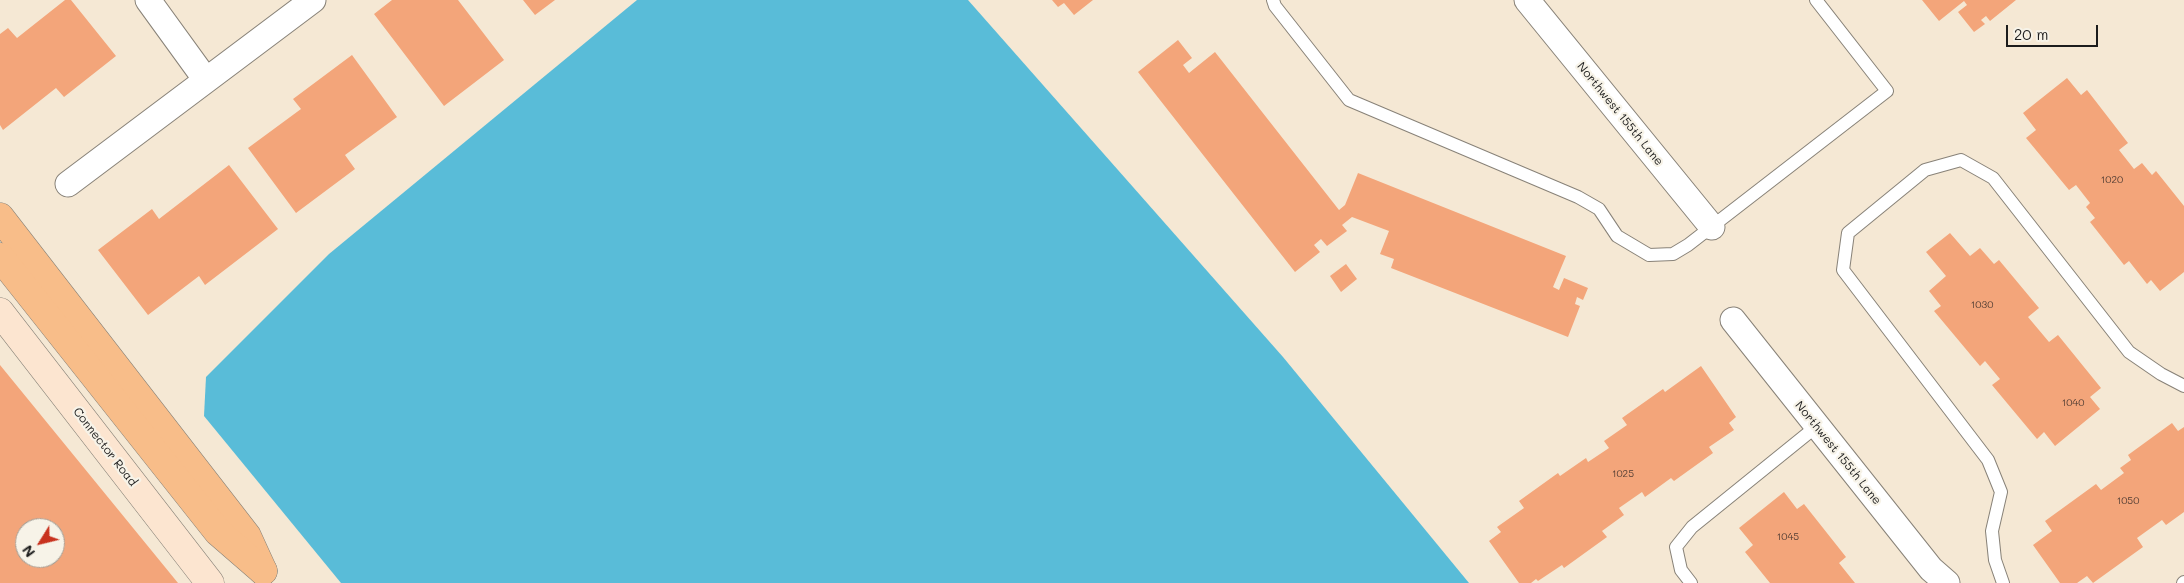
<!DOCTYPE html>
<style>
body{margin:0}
#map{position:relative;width:2184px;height:583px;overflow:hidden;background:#f5e8d4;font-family:Mali,sans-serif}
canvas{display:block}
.north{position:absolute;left:15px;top:518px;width:50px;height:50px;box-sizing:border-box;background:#f7f3e8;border:1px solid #9f9d96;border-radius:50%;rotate:234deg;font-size:14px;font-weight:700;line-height:20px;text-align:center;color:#1c1c1c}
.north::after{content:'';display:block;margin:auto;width:18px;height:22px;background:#c8321e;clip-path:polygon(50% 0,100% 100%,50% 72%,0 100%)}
.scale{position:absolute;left:2006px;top:25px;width:92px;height:22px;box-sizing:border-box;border:2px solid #1c1c1c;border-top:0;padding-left:6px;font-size:15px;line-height:18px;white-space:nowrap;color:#1c1c1c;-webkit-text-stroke:4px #f7f3e8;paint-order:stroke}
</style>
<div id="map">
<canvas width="2184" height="583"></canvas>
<div class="north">N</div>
<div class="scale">20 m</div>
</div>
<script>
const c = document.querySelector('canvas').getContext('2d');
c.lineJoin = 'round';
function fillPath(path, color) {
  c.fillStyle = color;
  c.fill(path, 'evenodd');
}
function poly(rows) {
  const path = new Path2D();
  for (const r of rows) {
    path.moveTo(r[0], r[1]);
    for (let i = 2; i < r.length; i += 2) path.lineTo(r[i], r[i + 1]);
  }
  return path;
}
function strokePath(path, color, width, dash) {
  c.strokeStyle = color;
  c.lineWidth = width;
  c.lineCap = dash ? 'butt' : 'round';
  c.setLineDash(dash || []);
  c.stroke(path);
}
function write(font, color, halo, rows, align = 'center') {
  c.font = font + ' Mali,sans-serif';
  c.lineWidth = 4.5;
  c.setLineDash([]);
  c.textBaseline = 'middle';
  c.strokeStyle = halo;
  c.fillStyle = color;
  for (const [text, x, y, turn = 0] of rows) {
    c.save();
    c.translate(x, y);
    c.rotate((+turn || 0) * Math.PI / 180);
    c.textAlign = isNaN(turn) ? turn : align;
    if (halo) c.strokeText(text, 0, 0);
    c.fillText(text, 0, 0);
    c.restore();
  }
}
const water = poly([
 [637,0,968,0,1283,357,1469,583,341,583,204,416,206,377,329,254]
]);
const building = poly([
 [65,0,71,0,116,56,64,97,56,88,3,130,0,125,0,34,8,28,17,38],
 [392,0,458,0,504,60,444,106,374,14],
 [523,0,555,0,535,15],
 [1052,0,1093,0,1074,15,1064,3,1058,7],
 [1922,0,2016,0,1990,21,1986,16,1981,20,1985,24,1974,32,1958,12,1967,5,1964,1,1939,21],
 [1178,40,1192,58,1183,65,1189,73,1215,52,1339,210,1345,205,1358,173,1566,256,1553,287,1559,290,1564,278,1588,288,1583,300,1577,297,1575,304,1580,306,1568,337,1391,268,1394,259,1380,254,1389,231,1352,217,1342,225,1347,231,1327,246,1321,239,1314,245,1320,252,1295,272,1138,72],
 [352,55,397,117,345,155,355,169,296,213,248,148,301,109,293,99],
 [2067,78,2081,95,2087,90,2128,143,2119,150,2134,169,2142,163,2152,175,2156,171,2184,206,2184,272,2160,291,2151,280,2147,284,2129,261,2124,265,2090,222,2095,218,2086,207,2090,203,2076,185,2069,190,2026,138,2036,130,2023,113],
 [229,165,278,229,205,285,199,276,148,315,98,250,152,209,159,219],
 [1950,233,1970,256,1980,248,1994,264,1999,260,2039,308,2028,317,2049,342,2058,335,2101,388,2090,397,2100,409,2055,446,2044,432,2037,439,1992,385,2000,379,1985,361,1980,366,1934,311,1941,306,1929,291,1946,276,1926,252],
 [1346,264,1357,279,1341,292,1330,276],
 [0,365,178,583,0,583],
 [25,528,55,528,55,558,25,558],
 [1701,366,1736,417,1729,423,1734,430,1709,447,1713,453,1674,481,1671,478,1645,497,1642,492,1619,508,1624,515,1602,531,1607,537,1564,568,1562,565,1538,581,1536,579,1531,583,1519,583,1489,541,1501,532,1497,527,1524,508,1519,501,1558,473,1560,476,1586,458,1588,462,1609,448,1604,441,1627,425,1622,418,1663,389,1665,392],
 [2172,423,2178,431,2184,427,2184,512,2166,525,2162,520,2137,538,2143,547,2093,583,2087,576,2077,583,2060,583,2033,545,2052,531,2045,521,2096,484,2101,490,2124,473,2120,468,2131,460,2128,455],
 [1784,492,1797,509,1804,504,1846,557,1839,563,1855,583,1770,583,1745,552,1753,545,1739,528]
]);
const lane = poly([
 [1273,0,1275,6,1349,100,1578,197,1599,209,1617,236,1649,255,1673,254,1688,245,1887,91,1816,0],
 [1691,583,1681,570,1676,547,1692,527,1817,426],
 [2003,583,1995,560,1992,531,2001,492,1988,460,1843,270,1848,233,1925,170,1961,160,1993,178,2129,352,2161,374,2184,386],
 [2183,583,2184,582]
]);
const street = poly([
 [148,0,206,80],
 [1527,0,1712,227],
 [68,184,313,0],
 [1733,320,1931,569,1947,583]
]);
const secondary = poly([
 [0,312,210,583]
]);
const primary = poly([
 [0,217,247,536,263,571]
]);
const highway = poly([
 [0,257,218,532,263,571]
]);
const numberNames = [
 ["1020",2112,180],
 ["1030",1982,305],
 ["1040",2073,403],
 ["1025",1623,474],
 ["1050",2128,501],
 ["1045",1788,537]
];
const streetNames = [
 ["Northwest 155th Lane",1620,114,51],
 ["Connector Road",105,447,52],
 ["Northwest 155th Lane",1838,453,51]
];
fillPath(water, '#59bcd8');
fillPath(building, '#f3a57a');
strokePath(lane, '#888278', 14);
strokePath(street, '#888278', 27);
strokePath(secondary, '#888278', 29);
strokePath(primary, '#888278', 29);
strokePath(highway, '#888278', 29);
strokePath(lane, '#fff', 12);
strokePath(street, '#fff', 25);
strokePath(secondary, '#fce5d0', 28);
strokePath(primary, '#f8bd89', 28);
strokePath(highway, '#f8bd89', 28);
write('10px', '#523e34', null, numberNames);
write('12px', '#1c1c1c', '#f7f3e8', streetNames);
</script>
